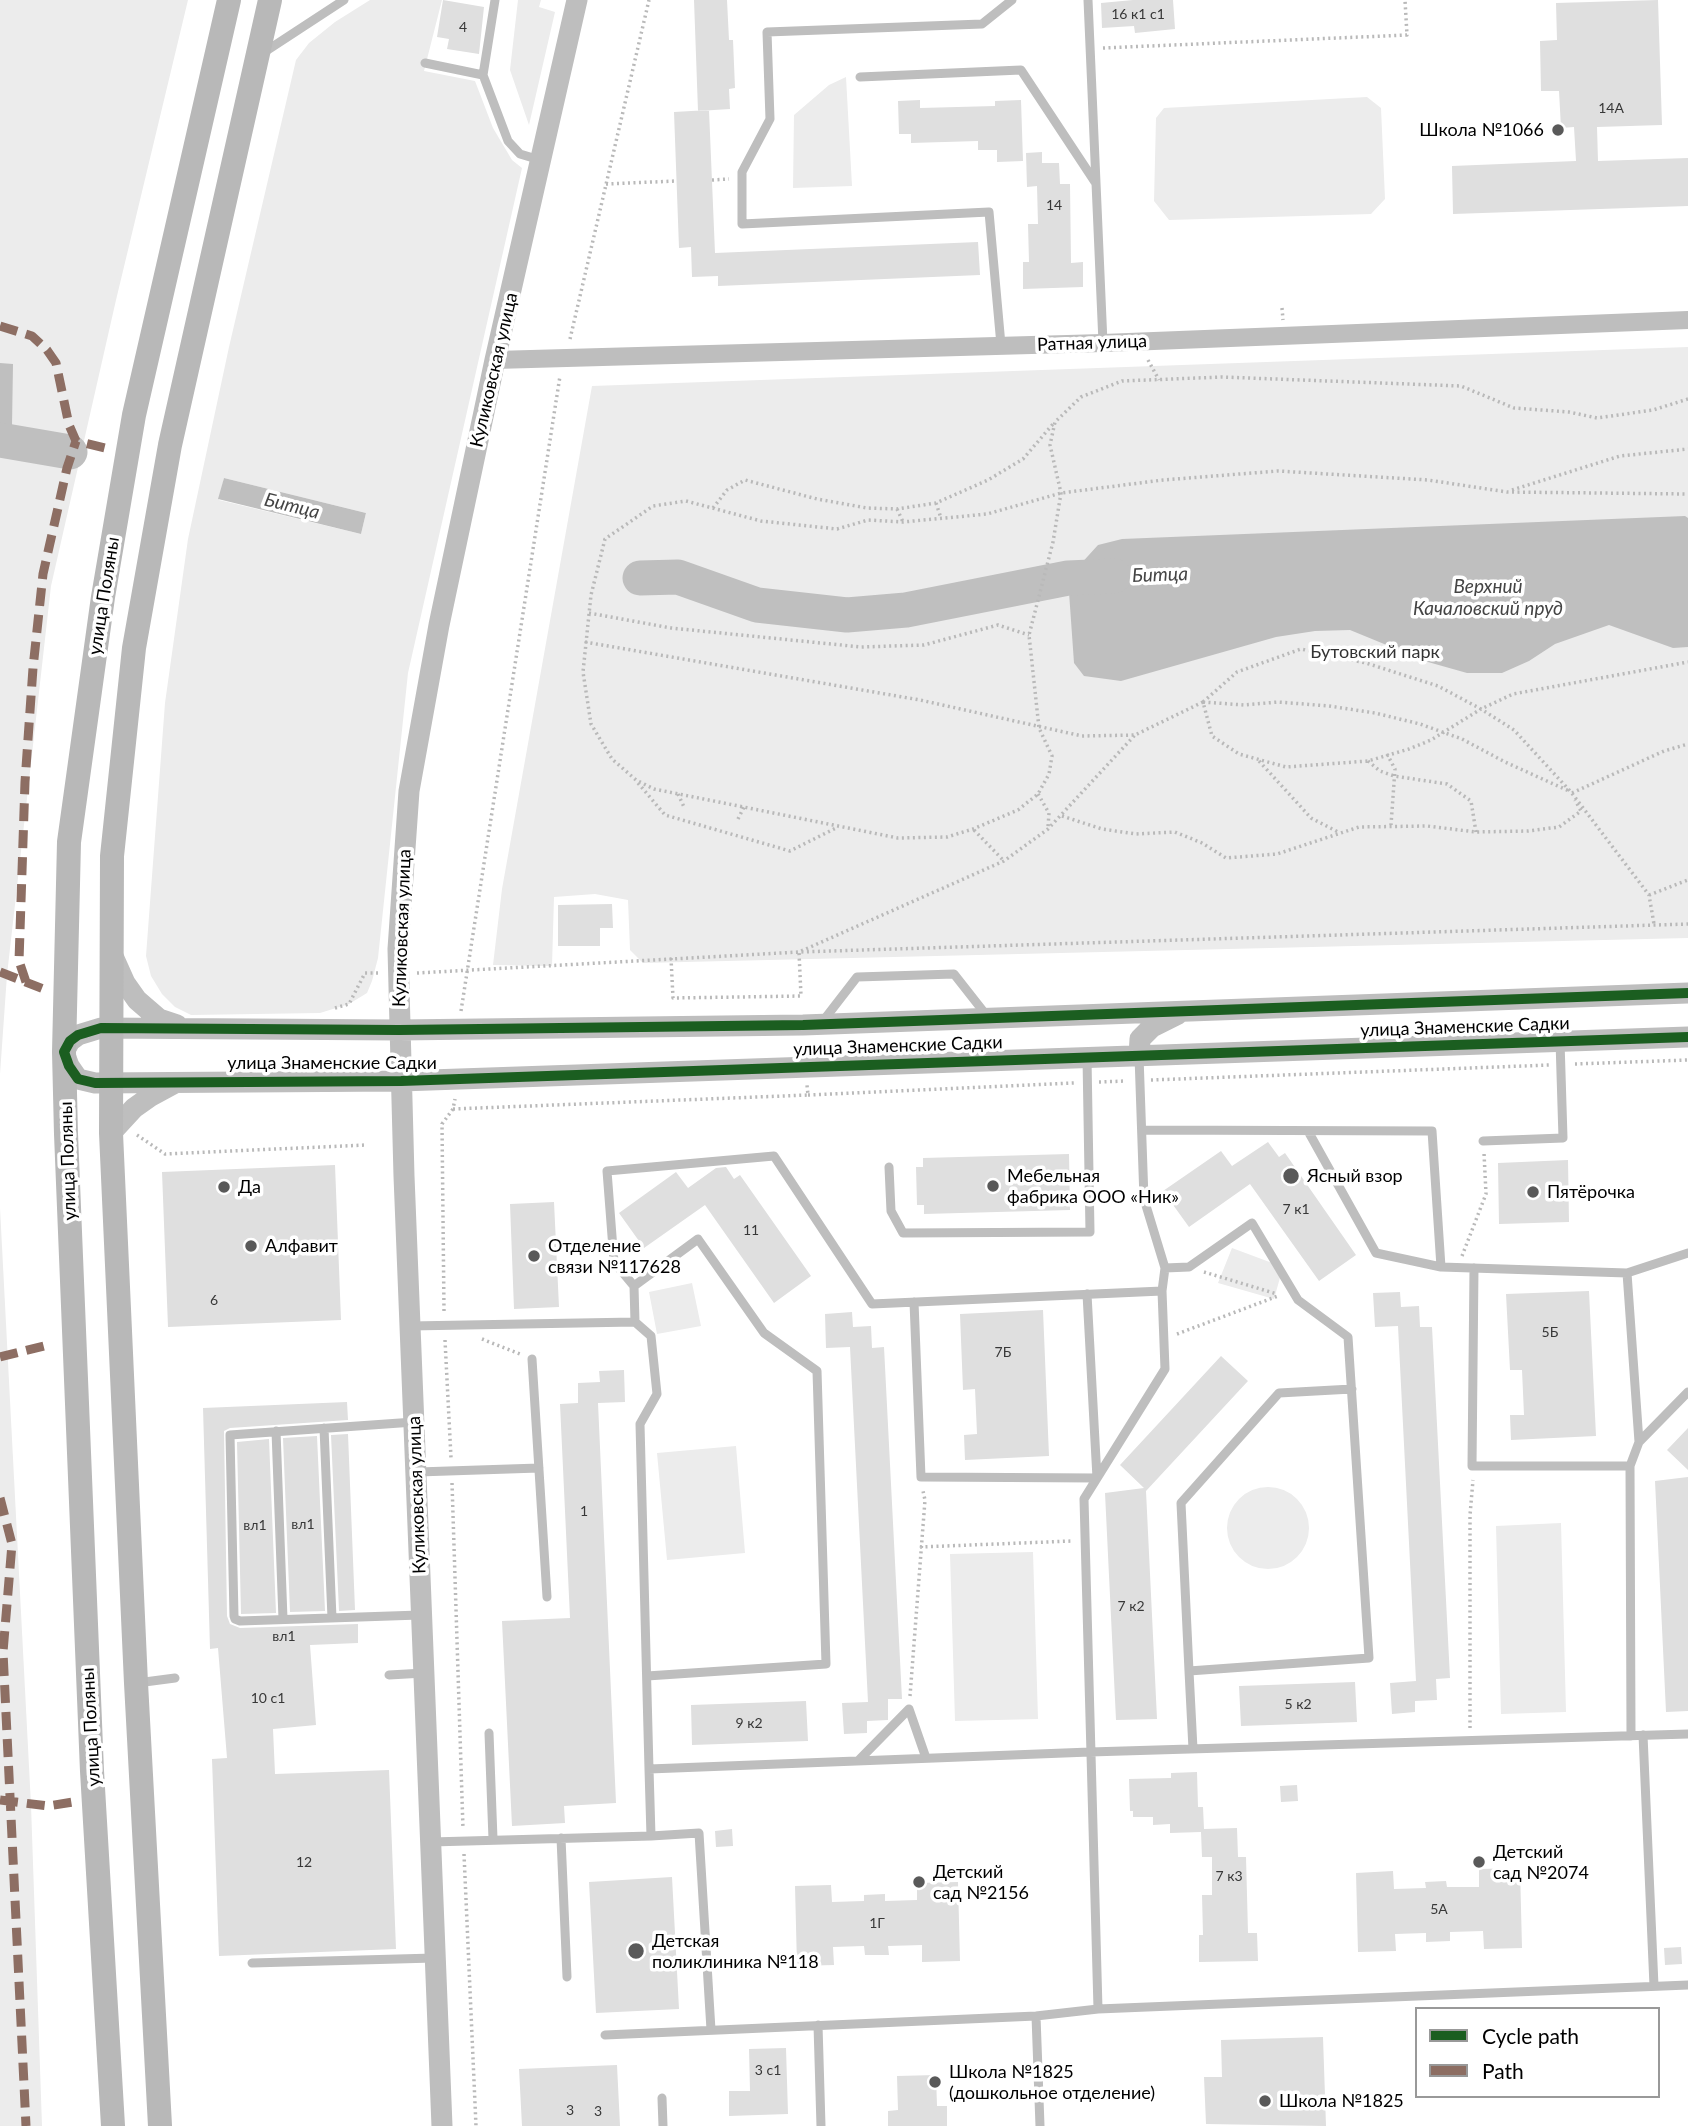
<!DOCTYPE html>
<meta charset="utf-8">
<style>
body{margin:0}
#map{position:relative;width:1688px;height:2126px;overflow:hidden;background:#fff;font-family:Lato,sans-serif}
canvas{display:block}
.legend{position:absolute;left:1415px;top:2007px;width:245px;height:91px;box-sizing:border-box;background:#fff;border:2px solid #999;margin:0;padding:9px 12px;list-style:none;font-size:21px;color:#000}
.legend li{display:flex;align-items:center;gap:14px;height:35px}
.legend b{width:35px;border:2px solid #999}
</style>
<div id="map">
<canvas width="1688" height="2126"></canvas>
<ul class="legend">
<li><b style="height:9px;background:#1b5e20"></b>Cycle path</li>
<li><b style="height:9px;background:#8d6e63"></b>Path</li>
</ul>
</div>
<script>
const c = document.querySelector('canvas').getContext('2d');
c.lineJoin = 'round';
function fillPath(path, color) {
  c.fillStyle = color;
  c.fill(path, 'evenodd');
}
function poly(rows) {
  const path = new Path2D();
  for (const r of rows) {
    if (r.length === 3) {
      path.moveTo(r[0] + r[2], r[1]);
      path.arc(r[0], r[1], r[2], 0, 2 * Math.PI);
      continue;
    }
    path.moveTo(r[0], r[1]);
    for (let i = 2; i < r.length; i += 2) path.lineTo(r[i], r[i + 1]);
  }
  return path;
}
function strokePath(path, color, width, dash) {
  c.strokeStyle = color;
  c.lineWidth = width;
  c.lineCap = dash ? 'butt' : 'round';
  c.setLineDash(dash || []);
  c.stroke(path);
}
function write(font, color, halo, rows, align = 'center') {
  c.font = font + ' Lato,sans-serif';
  c.lineWidth = 7;
  c.setLineDash([]);
  c.textBaseline = 'middle';
  c.strokeStyle = halo;
  c.fillStyle = color;
  for (const [text, x, y, turn = 0] of rows) {
    c.save();
    c.translate(x, y);
    c.rotate((+turn || 0) * Math.PI / 180);
    c.textAlign = isNaN(turn) ? turn : align;
    if (halo) c.strokeText(text, 0, 0);
    c.fillText(text, 0, 0);
    c.restore();
  }
}
const green = poly([
 [0,0,188,0,116,300,51,586,7,975,0,1074],
 [370,0,442,0,424,71,475,81,493,128,512,160,522,168,408,673,378,958,372,981,367,993,349,1004,320,1013,191,1015,175,1007,162,994,151,976,146,956,165,703,188,539,229,347,296,60,309,43,335,22],
 [224,478,366,513,361,534,219,500],
 [518,0,541,0,539,7,555,12,529,125,510,70],
 [846,77,852,186,793,188,794,115,829,85],
 [1367,97,1381,108,1385,199,1371,214,1169,220,1154,201,1156,118,1164,108],
 [1688,347,1688,938,643,963,630,950,628,900,595,894,554,897,552,966,493,965,502,889,592,386],
 [0,1208,31,1805,42,2126,0,2126],
 [1232,1248,1283,1267,1274,1299,1218,1283],
 [692,1283,701,1326,657,1334,649,1292],
 [736,1446,745,1553,667,1560,657,1453],
 [1268,1528,41],
 [1561,1523,1566,1712,1501,1714,1496,1526],
 [1033,1552,1038,1719,955,1721,950,1554]
]);
const water = poly([
 [0,363,13,364,12,426,68,437,61,463,5,447,0,454],
 [224,478,366,513,361,534,218,499],
 [1685,516,1688,518,1688,647,1673,648,1609,625,1555,644,1529,661,1502,673,1467,673,1428,662,1350,630,1315,631,1276,637,1121,681,1084,676,1074,663,1068,578,1098,545,1122,539]
]);
const river = poly([
 [0,440,70,452],
 [640,578,678,577,757,605,847,615,906,610,1068,578,1114,576]
]);
const building = poly([
 [443,0,484,7,479,54,447,49,449,39,437,37],
 [694,0,727,0,729,40,733,40,735,88,729,89,730,109,698,111],
 [1133,0,1173,0,1175,29,1135,33,1134,26,1102,28,1101,3],
 [1658,0,1662,125,1597,127,1598,161,1688,158,1688,206,1453,214,1452,166,1576,161,1574,127,1561,128,1559,91,1541,91,1540,41,1557,40,1556,3],
 [920,100,920,108,995,106,995,101,1021,100,1023,161,997,162,997,150,978,150,978,141,911,143,911,134,899,134,898,101],
 [709,110,715,253,978,242,980,275,718,286,718,276,692,277,691,247,679,248,674,112],
 [1042,152,1042,163,1059,163,1060,184,1070,184,1071,263,1083,262,1083,287,1023,289,1023,262,1029,262,1028,224,1038,224,1037,186,1027,187,1026,153],
 [612,904,613,928,600,928,600,946,558,946,558,905],
 [1268,1142,1279,1157,1285,1153,1356,1255,1319,1281,1250,1184,1189,1227,1163,1191,1221,1151,1232,1166],
 [1069,1154,1070,1210,924,1214,924,1205,917,1205,916,1167,923,1167,923,1158],
 [1568,1160,1569,1222,1499,1224,1498,1163],
 [335,1165,341,1320,168,1327,162,1172],
 [726,1167,734,1179,740,1175,811,1276,774,1303,705,1205,644,1248,619,1213,676,1172,688,1188,716,1168],
 [554,1202,559,1307,514,1309,510,1204],
 [1589,1291,1596,1436,1511,1440,1510,1415,1524,1415,1522,1370,1510,1370,1506,1294],
 [1400,1292,1401,1307,1419,1306,1420,1327,1432,1327,1450,1678,1436,1679,1437,1700,1415,1701,1415,1712,1392,1714,1390,1683,1416,1681,1398,1326,1375,1327,1373,1293],
 [1043,1310,1049,1456,965,1460,964,1435,977,1434,975,1389,963,1390,960,1314],
 [852,1312,853,1327,871,1326,872,1348,884,1347,902,1699,888,1699,888,1720,867,1721,867,1733,844,1734,842,1703,868,1702,850,1347,826,1348,825,1314],
 [1221,1356,1248,1381,1146,1491,1157,1719,1116,1720,1105,1493,1144,1488,1120,1465],
 [624,1370,625,1402,598,1403,616,1803,564,1806,565,1823,512,1826,502,1621,570,1618,560,1404,578,1403,578,1383,600,1382,599,1371],
 [347,1402,348,1420,230,1428,224,1431,227,1616,230,1624,240,1628,358,1624,358,1643,310,1645,316,1725,273,1729,275,1774,389,1770,396,1949,219,1956,212,1759,227,1758,218,1648,210,1649,203,1408],
 [1688,1428,1688,1470,1667,1450],
 [348,1434,355,1610,339,1611,331,1435],
 [317,1436,325,1611,290,1612,283,1438],
 [269,1439,276,1613,241,1614,237,1442],
 [1688,1477,1688,1711,1666,1712,1655,1481],
 [1355,1682,1357,1722,1241,1726,1239,1686],
 [806,1701,808,1741,692,1745,691,1705],
 [1197,1772,1198,1807,1203,1807,1204,1829,1237,1828,1238,1857,1246,1857,1248,1933,1257,1933,1258,1961,1199,1962,1199,1935,1203,1935,1202,1895,1212,1895,1212,1857,1202,1857,1201,1832,1170,1833,1170,1824,1153,1825,1153,1817,1133,1817,1133,1811,1130,1811,1129,1779,1171,1778,1171,1773],
 [1297,1785,1298,1801,1281,1802,1280,1786],
 [732,1829,733,1846,716,1847,715,1831],
 [1520,1868,1522,1948,1484,1949,1483,1931,1450,1932,1450,1941,1426,1942,1426,1933,1395,1934,1396,1951,1358,1952,1356,1873,1393,1871,1394,1889,1426,1888,1425,1882,1446,1881,1447,1887,1479,1887,1479,1869],
 [672,1877,679,2009,596,2013,589,1882],
 [958,1882,960,1961,922,1962,922,1945,888,1946,889,1955,865,1955,864,1946,833,1947,834,1965,797,1966,795,1886,831,1885,832,1902,864,1901,864,1895,885,1894,885,1901,917,1900,917,1883],
 [1681,1947,1682,1964,1665,1965,1664,1948],
 [1323,2037,1326,2126,1206,2124,1204,2077,1222,2077,1221,2040],
 [786,2048,788,2114,729,2116,729,2091,750,2091,749,2049],
 [617,2065,620,2126,522,2126,519,2069],
 [936,2075,937,2106,947,2106,947,2126,888,2126,888,2111,898,2110,897,2076]
]);
const path = poly([
 [1103,48,1407,35,1405,0],
 [712,180,729,179],
 [606,184,676,181],
 [1282,308,1283,320],
 [570,339,649,0],
 [1148,360,1159,380],
 [1688,399,1653,410,1597,418,1569,412,1514,408,1461,386,1222,377,1122,381,1081,397,1055,422,1050,445,1061,493,1053,542,1029,635,1039,728,1052,756,1049,774,1038,794,1018,810,973,829,947,837,898,838,654,789,636,780,612,759,591,724,583,672,591,595,605,539,653,506,686,501,761,521,837,529,868,520,903,522,987,514,1061,493,1163,480,1278,471,1428,480,1507,492,1688,494],
 [1512,490,1620,456,1688,449],
 [936,503,941,518],
 [713,508,727,490,745,480,817,499,867,508,897,509,936,503,988,480,1023,459,1053,424],
 [897,509,903,522],
 [589,613,671,628,861,647,924,645,998,625,1029,635],
 [585,642,920,700,1082,736,1135,735,1203,702,1212,736,1239,754,1286,767,1368,761,1409,749,1431,740,1481,709,1514,730,1571,792,1649,895,1654,924],
 [1203,702,1237,672,1301,649,1366,663,1438,686,1481,709,1513,694,1688,662],
 [1203,702,1244,705,1278,702,1329,706,1375,713,1420,724,1462,739,1505,762,1569,791],
 [1387,754,1395,769,1391,825],
 [1259,761,1311,818,1340,833],
 [1368,761,1380,771,1394,776,1447,784,1471,801,1476,832],
 [638,783,665,815,790,851,838,827],
 [1572,793,1664,751,1688,744],
 [678,794,684,807],
 [1038,794,1049,813,1048,827],
 [1062,816,1102,829,1136,834,1175,832,1202,843,1226,858,1277,854,1359,827,1427,826,1476,832,1528,831,1559,827,1581,811,1575,800],
 [738,819,744,807],
 [974,830,1004,861],
 [1649,895,1688,880],
 [671,958,673,998,801,996,799,952,1004,861,1048,829,1135,735],
 [417,973,799,952,1688,924],
 [335,1008,349,1004,365,973,378,973],
 [461,1011,560,376],
 [1575,1064,1688,1060],
 [1151,1080,1550,1065],
 [1099,1082,1126,1081],
 [808,1095,1074,1083],
 [453,1109,808,1095,807,1085],
 [137,1135,165,1154,366,1145],
 [1462,1256,1486,1194,1484,1153],
 [1204,1272,1277,1294],
 [444,1311,442,1124,453,1109,455,1099],
 [1177,1334,1278,1296],
 [482,1339,520,1354],
 [445,1340,451,1458],
 [452,1483,463,1829],
 [920,1547,1072,1541],
 [910,1696,925,1500,923,1491],
 [1470,1728,1470,1515,1473,1480],
 [464,1854,476,2126]
]);
const service = poly([
 [495,0,483,75,508,141,520,154,540,160],
 [1088,0,1103,343],
 [263,53,344,0],
 [425,63,483,75],
 [860,77,1021,70,1095,182],
 [1001,345,989,212,742,224,742,172,770,119,767,32,982,24,1012,0],
 [823,1021,857,977,954,974,987,1016],
 [1139,1056,1144,1199,1165,1268,1189,1267,1252,1223,1298,1300,1348,1337,1369,1658,1189,1671,1193,1749],
 [1142,1130,1432,1131,1441,1267,1627,1273,1688,1253],
 [1308,1131,1376,1253,1441,1267],
 [1483,1141,1563,1138,1560,1041],
 [889,1167,891,1211,903,1233,1090,1232,1087,1058],
 [1474,1268,1472,1466,1630,1466],
 [1627,1273,1639,1442],
 [634,1286,698,1239,764,1333,817,1371,826,1664,647,1676],
 [914,1302,921,1477,1097,1478,1087,1294],
 [410,1326,635,1322],
 [532,1359,547,1597],
 [414,1422,230,1435,234,1616,235,1619,240,1621,420,1615],
 [324,1428,332,1618],
 [276,1431,283,1619],
 [418,1472,539,1468],
 [1189,1671,1181,1503,1279,1393,1352,1389],
 [389,1675,424,1673],
 [137,1683,175,1678],
 [489,1733,493,1839],
 [1643,1735,1654,1986],
 [1631,1736,1630,1466,1639,1442,1688,1392],
 [858,1761,909,1709,926,1758],
 [649,1769,640,1424,657,1394,651,1336,635,1322,634,1286,614,1262,607,1171,774,1156,872,1304,1162,1291],
 [651,1836,699,1833,711,2030],
 [561,1838,567,1977],
 [431,1842,651,1836,649,1769,1090,1752,1688,1734],
 [252,1963,434,1958],
 [1098,2009,1084,1499,1165,1369,1162,1291,1165,1268],
 [1036,2016,1040,2126],
 [818,2025,821,2126],
 [605,2035,1036,2016,1098,2009,1688,1985],
 [662,2098,663,2126]
]);
const minor = poly([
 [495,360,1103,343,1688,320]
]);
const tertiary = poly([
 [112,954,125,983,137,1000,159,1019,177,1025],
 [1688,993,803,1025,399,1030,101,1028,78,1035,70,1041,64,1052,69,1066,78,1079,95,1083,401,1081,1688,1037],
 [1139,1056,1140,1039,1152,1027,1178,1014],
 [111,1133,134,1108,151,1096,175,1083],
 [442,2126,404,1176,398,949,409,791,439,625,495,360,577,0]
]);
const secondary = poly([
 [113,2126,92,1771,66,1134,64,1052,69,842,103,597,134,415,229,0],
 [160,2126,136,1683,111,1133,112,856,134,648,170,445,270,0]
]);
const quiet = poly([
 [0,326,32,336,47,350,56,363,69,425,76,441,109,449],
 [0,972,46,990],
 [26,982,19,961,25,782,33,668,43,574,67,468,76,441],
 [0,1357,52,1344],
 [0,1498,12,1544,3,1652,26,2126],
 [0,1800,48,1806,73,1802]
]);
const cycleway = poly([
 [1688,993,803,1025,399,1030,101,1028,78,1035,70,1041,64,1052,69,1066,78,1079,95,1083,401,1081,1688,1037]
]);
const markers = [
 [1558,130,7,"#595959"],
 [1291,1176,9,"#595959"],
 [993,1186,7,"#595959"],
 [224,1187,7,"#595959"],
 [1533,1192,7,"#595959"],
 [251,1246,7,"#595959"],
 [534,1256,7,"#595959"],
 [1479,1862,7,"#595959"],
 [919,1882,7,"#595959"],
 [636,1951,9,"#595959"],
 [935,2082,7,"#595959"],
 [1265,2101,7,"#595959"]
];
const numberNames = [
 ["16 к1 с1",1138,14],
 ["4",463,27],
 ["14А",1611,108],
 ["14",1054,205],
 ["7 к1",1296,1209],
 ["11",751,1230],
 ["6",214,1300],
 ["5Б",1550,1332],
 ["7Б",1003,1352],
 ["1",584,1511],
 ["вл1",303,1524],
 ["вл1",255,1525],
 ["7 к2",1131,1606],
 ["вл1",284,1636],
 ["10 с1",268,1698],
 ["5 к2",1298,1704],
 ["9 к2",749,1723],
 ["12",304,1862],
 ["7 к3",1229,1876],
 ["5А",1439,1909],
 ["1Г",877,1923],
 ["3 с1",768,2070],
 ["3",570,2110],
 ["3",598,2111]
];
const poiNames = [
 ["Школа №1066",1544,130,"right"],
 ["Мебельная",1007,1176],
 ["фабрика ООО «Ник»",1007,1197],
 ["Ясный взор",1307,1176],
 ["Да",238,1187],
 ["Пятёрочка",1547,1192],
 ["Алфавит",265,1246],
 ["Отделение",548,1246],
 ["связи №117628",548,1267],
 ["Детский",1493,1852],
 ["сад №2074",1493,1873],
 ["Детский",933,1872],
 ["сад №2156",933,1893],
 ["Детская",652,1941],
 ["поликлиника №118",652,1962],
 ["Школа №1825",949,2072],
 ["(дошкольное отделение)",949,2093],
 ["Школа №1825",1279,2101]
];
const streetNames = [
 ["Ратная улица",1092,343,-2],
 ["Куликовская улица",494,370,-77],
 ["улица Поляны",104,596,-81],
 ["Куликовская улица",402,928,-88],
 ["улица Знаменские Садки",1465,1027,-2],
 ["улица Знаменские Садки",898,1046,-2],
 ["улица Знаменские Садки",332,1063],
 ["улица Поляны",68,1161,-92],
 ["Куликовская улица",417,1495,-92],
 ["улица Поляны",91,1727,-93]
];
const parkNames = [
 ["Бутовский парк",1375,652]
];
const waterNames = [
 ["Битца",292,506,14],
 ["Битца",1160,575,-2],
 ["Верхний",1488,587],
 ["Качаловский пруд",1488,609]
];
fillPath(green, '#ececec');
fillPath(water, '#bfbfbf');
strokePath(river, '#bfbfbf', 35);
fillPath(building, '#dfdfdf');
strokePath(path, '#b9b9b9', 3.5, [2, 3.5]);
strokePath(service, '#bebebe', 9);
strokePath(minor, '#bebebe', 18);
strokePath(tertiary, '#bebebe', 21);
strokePath(secondary, '#b8b8b8', 24);
strokePath(quiet, '#8d6e63', 9, [18, 9]);
strokePath(cycleway, '#1b5e20', 10);
for (const [x, y, r, color] of markers) {
  const dot = new Path2D();
  dot.arc(x, y, r, 0, 2 * Math.PI);
  c.fillStyle = color;
  c.fill(dot);
  strokePath(dot, '#fff', 2.5);
}
write('14px', '#383838', null, numberNames);
write('18px', '#000', '#fff', poiNames, 'left');
write('18px', '#000', '#fff', streetNames);
write('18px', '#333', '#fff', parkNames);
write('italic 19px', '#444', '#fff', waterNames);
</script>
